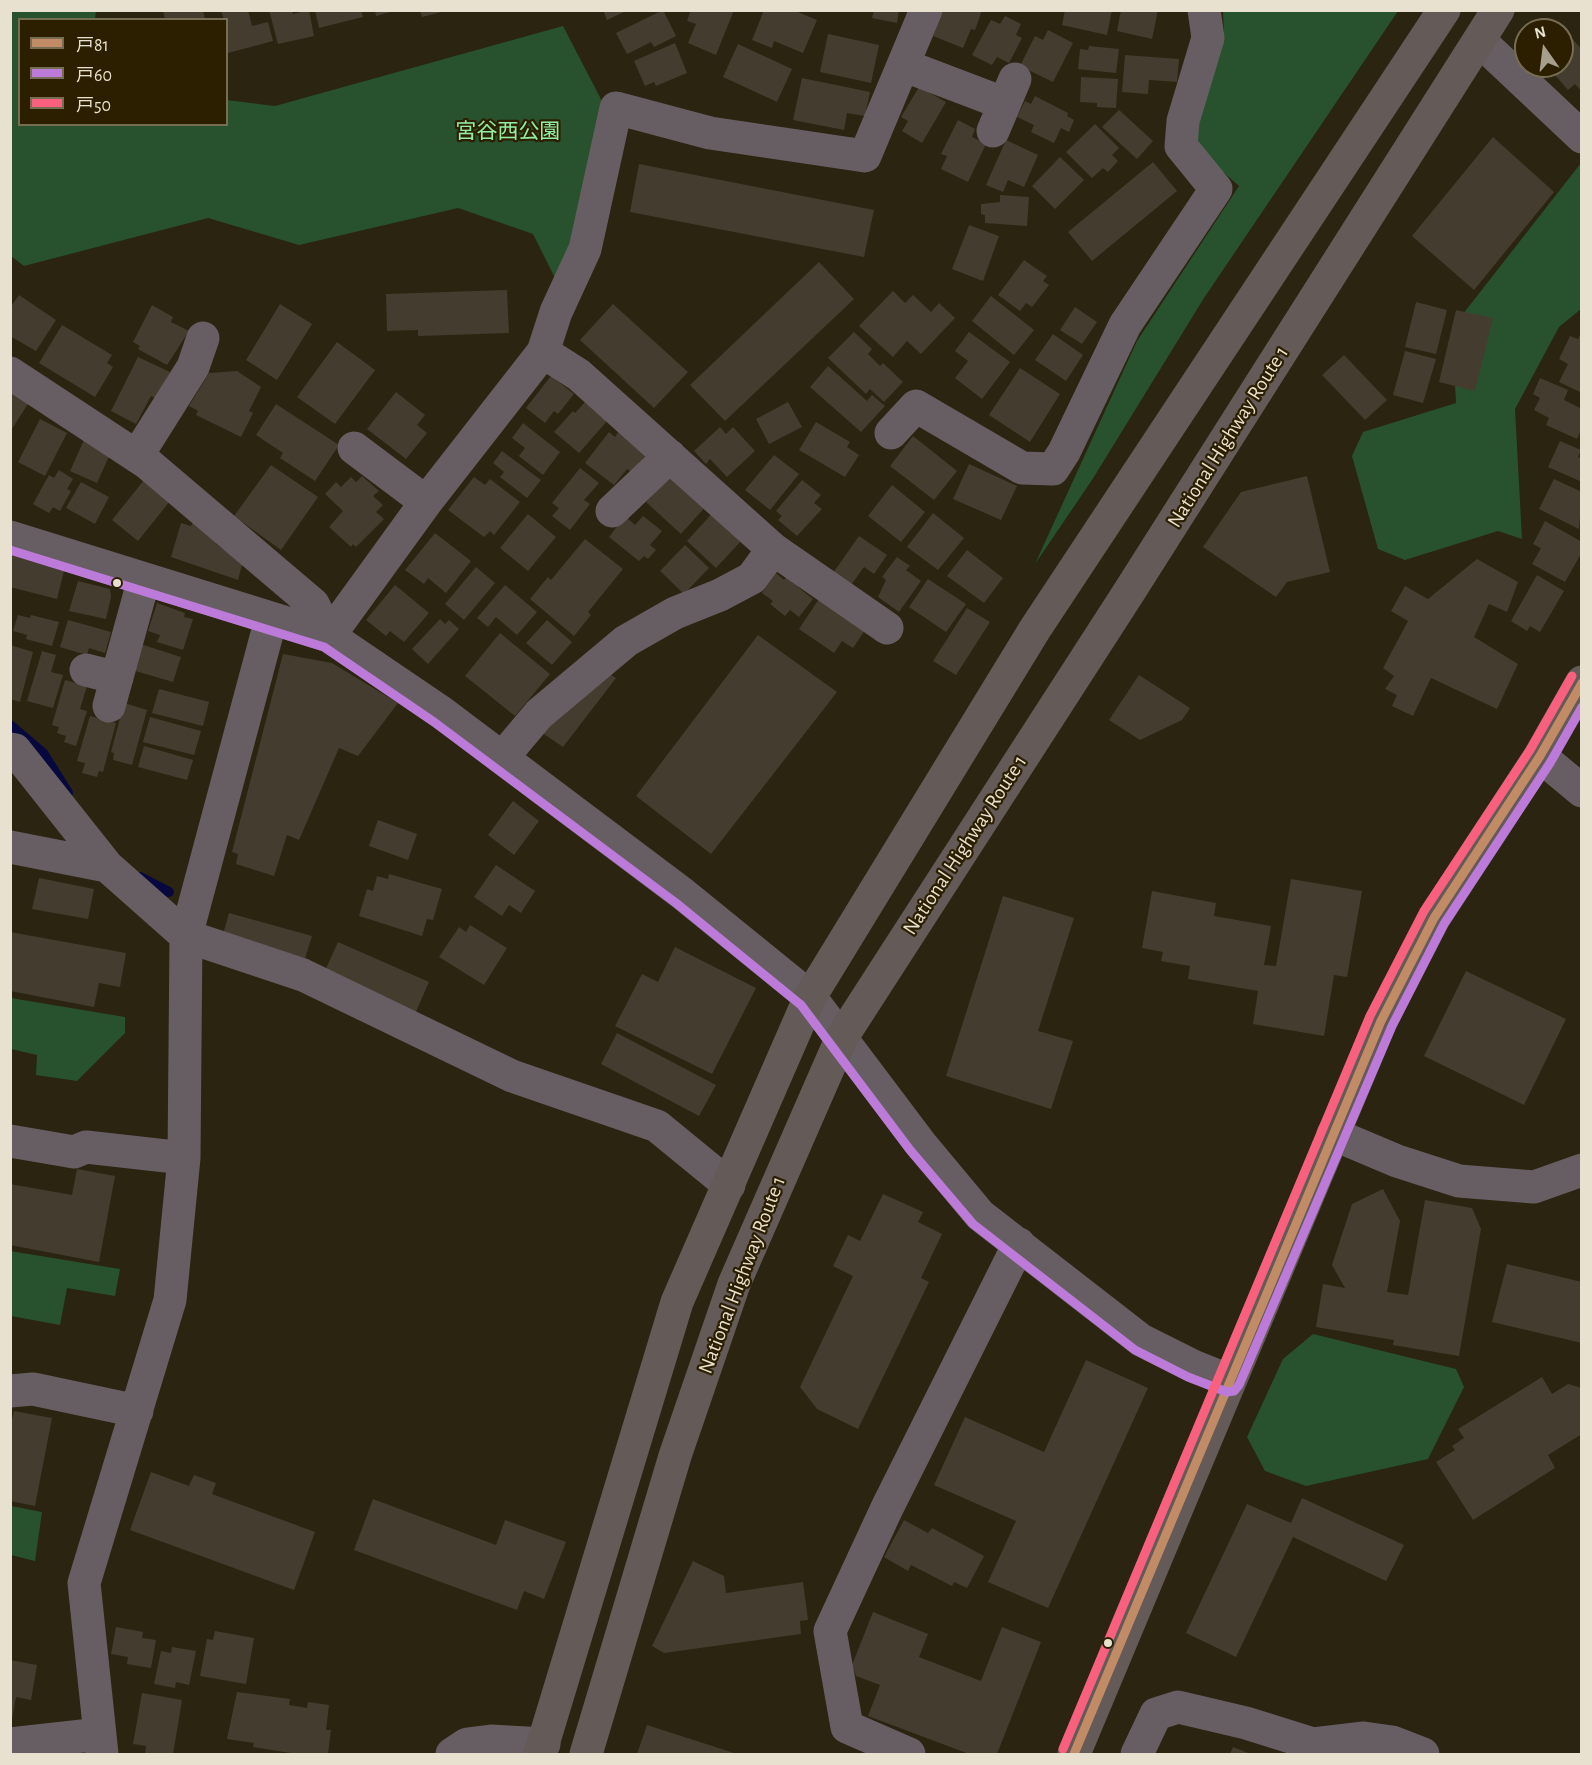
<!DOCTYPE html>
<meta charset="utf-8">
<style>
body{margin:0}
#map{position:relative;width:1592px;height:1765px;overflow:hidden;background:#2a2410;font-family:"Alegreya Sans","Noto Sans JP",sans-serif}
canvas{display:block}
.frame{position:absolute;inset:0;border:12px solid #e9e1cf;pointer-events:none}
.legend{position:absolute;left:18px;top:18px;width:210px;height:108px;box-sizing:border-box;background:#2b1f00;border:2px solid #776d53;margin:0;padding:8px 10px;list-style:none;font-size:18px;color:#e9e1cf}
.legend li{display:flex;align-items:center;gap:12px;height:30px}
.legend b{width:30px;border:2px solid #776d53}
.north{position:absolute;left:1514px;top:18px;width:60px;height:60px;box-sizing:border-box;background:#2b1f00;border:2px solid #776d53;border-radius:50%;rotate:346deg;font-size:16px;font-weight:700;line-height:24px;text-align:center;color:#e9e1cf}
.north::after{content:'';display:block;margin:auto;width:21px;height:27px;background:#a69f8c;clip-path:polygon(50% 0,100% 100%,50% 72%,0 100%)}
</style>
<div id="map">
<canvas width="1592" height="1765"></canvas>
<div class="frame"></div>
<ul class="legend">
<li><b style="height:8px;background:#c18c65"></b>戸81</li>
<li><b style="height:8px;background:#bd7bd9"></b>戸60</li>
<li><b style="height:8px;background:#f8607d"></b>戸50</li>
</ul>
<div class="north">N</div>
</div>
<script>
const c = document.querySelector('canvas').getContext('2d');
c.lineJoin = 'round';
function fillPath(path, color) {
  c.fillStyle = color;
  c.fill(path, 'evenodd');
}
function poly(rows) {
  const path = new Path2D();
  for (const r of rows) {
    path.moveTo(r[0], r[1]);
    for (let i = 2; i < r.length; i += 2) path.lineTo(r[i], r[i + 1]);
  }
  return path;
}
function strokePath(path, color, width, dash) {
  c.strokeStyle = color;
  c.lineWidth = width;
  c.lineCap = dash ? 'butt' : 'round';
  c.setLineDash(dash || []);
  c.stroke(path);
}
function write(font, color, halo, rows, align = 'center') {
  c.font = font + ' "Alegreya Sans","Noto Sans JP",sans-serif';
  c.lineWidth = 4.5;
  c.setLineDash([]);
  c.textBaseline = 'middle';
  c.strokeStyle = halo;
  c.fillStyle = color;
  for (const [text, x, y, turn = 0] of rows) {
    c.save();
    c.translate(x, y);
    c.rotate((+turn || 0) * Math.PI / 180);
    c.textAlign = isNaN(turn) ? turn : align;
    if (halo) c.strokeText(text, 0, 0);
    c.fillText(text, 0, 0);
    c.restore();
  }
}
const green = poly([
 [10,11,96,11,95,19,20,20,20,124,226,124,227,100,275,106,563,26,604,105,576,228,556,280,533,234,458,208,299,245,208,218,24,266,11,256],
 [1223,11,1398,11,1204,298,1092,480,1035,564,1137,341,1239,186,1214,164,1198,142,1196,115,1224,35],
 [1581,163,1581,309,1559,327,1515,409,1522,539,1498,531,1405,560,1378,549,1352,456,1363,432,1456,403,1452,328],
 [11,998,125,1017,125,1033,77,1081,36,1075,37,1055,11,1049],
 [10,1251,120,1269,115,1296,67,1288,60,1325,11,1316],
 [1313,1334,1456,1369,1464,1387,1428,1459,1306,1486,1265,1471,1247,1437,1283,1359],
 [11,1506,42,1512,35,1561,11,1555]
]);
const stream = poly([
 [10,725,43,753,68,793],
 [140,877,169,892]
]);
const building = poly([
 [163,10,203,10,205,20,165,20],
 [221,10,248,10,252,26,268,22,273,41,228,53,226,20,224,20],
 [269,10,292,10,293,14,309,10,314,36,278,44],
 [315,10,361,10,363,17,319,28],
 [375,10,394,10,394,11,376,16],
 [420,10,445,10,445,11,422,17],
 [603,10,628,10,607,20],
 [663,10,676,36,654,47,651,42,627,54,616,33],
 [691,10,734,10,716,55,688,43,696,24,687,21],
 [764,10,793,10,817,20,803,53,774,41,772,48,752,40],
 [874,10,899,10,897,23,872,18],
 [943,10,982,10,975,30,971,29,963,48,933,36],
 [1065,10,1112,10,1107,35,1062,25],
 [1121,10,1158,10,1152,39,1117,31],
 [1005,16,1021,24,1016,35,1022,38,1009,63,997,57,992,65,972,55,991,20,1000,24],
 [1564,29,1582,50,1582,92,1575,84,1568,90,1547,66,1562,66],
 [1048,30,1073,43,1053,82,1020,66,1035,36,1043,40],
 [828,34,879,45,871,83,820,72],
 [675,43,687,73,656,86,654,82,645,86,634,61],
 [738,44,792,69,777,102,723,77],
 [1089,46,1119,49,1116,73,1078,69,1080,49,1088,50],
 [1125,55,1179,59,1177,82,1149,80,1148,94,1122,92],
 [1081,77,1118,79,1116,108,1097,107,1097,103,1080,102],
 [802,78,870,92,865,116,847,113,844,130,793,120],
 [919,87,946,102,922,143,902,131,908,121,901,117],
 [1035,96,1068,113,1067,116,1074,120,1069,132,1061,128,1054,143,1031,132,1034,125,1017,117,1025,101,1031,104],
 [1119,110,1153,141,1137,159,1102,127],
 [958,120,975,129,972,137,986,144,968,182,941,169,947,156,941,154],
 [1095,124,1119,148,1112,155,1118,161,1108,172,1103,168,1092,178,1066,152],
 [1493,137,1554,192,1474,290,1412,236],
 [1006,140,1038,155,1024,187,1008,180,1003,192,986,185],
 [1060,157,1084,180,1055,209,1032,186],
 [1153,162,1177,191,1092,261,1068,232],
 [639,164,874,210,864,257,630,212],
 [1000,195,1029,197,1027,226,985,223,985,215,981,214,981,204,1000,202],
 [969,225,999,236,983,281,952,269],
 [1024,260,1047,276,1043,281,1049,285,1032,307,1026,303,1020,311,998,295],
 [819,262,854,299,725,421,690,385],
 [507,290,509,333,418,336,418,330,387,331,386,294],
 [893,291,905,303,913,295,931,312,939,303,955,318,921,354,907,341,893,357,859,326],
 [19,295,56,320,36,351,10,336,10,308],
 [991,296,1034,330,1014,355,972,321],
 [1416,302,1447,310,1436,354,1405,347],
 [280,304,312,324,277,380,246,360],
 [613,304,688,372,654,408,580,340],
 [152,305,173,317,171,322,189,331,167,365,138,349,140,346,133,342],
 [1075,307,1097,322,1082,344,1060,330],
 [1456,310,1493,318,1475,391,1439,382],
 [62,325,112,355,107,363,113,367,95,397,39,363],
 [1582,331,1582,393,1559,382,1568,364,1559,359,1570,336,1578,339],
 [854,332,872,349,868,354,880,366,883,363,903,382,884,402,870,389,866,394,828,358],
 [969,332,1010,362,982,399,955,378,968,361,955,351],
 [1053,334,1083,355,1066,381,1035,360],
 [337,342,375,370,335,424,297,397],
 [1405,351,1436,359,1423,403,1393,395],
 [1344,355,1387,400,1365,420,1322,375],
 [138,357,170,372,157,399,151,396,136,424,111,411],
 [828,366,867,401,872,395,885,406,861,432,810,387],
 [1020,368,1060,394,1030,442,989,415],
 [237,371,261,387,249,411,253,413,241,437,196,415,198,411,189,406,209,373],
 [551,376,574,394,558,414,554,411,545,423,526,408],
 [1540,378,1568,390,1564,400,1582,409,1582,428,1577,439,1546,425,1549,418,1534,410,1540,398,1533,394],
 [10,383,33,396,10,432],
 [396,392,425,415,417,425,427,433,406,459,367,429],
 [586,401,608,420,579,453,554,432,573,411,575,413],
 [788,402,802,427,769,444,756,419],
 [276,404,339,445,315,481,280,458,283,453,256,435],
 [40,419,67,433,45,476,18,462],
 [816,422,850,442,847,447,859,455,845,477,799,450],
 [523,423,560,452,543,475,519,456,525,448,512,438],
 [720,427,726,434,733,427,755,451,727,477,710,459,706,464,694,451],
 [619,431,648,453,633,473,627,469,614,485,585,463,609,432,615,437],
 [913,436,957,471,934,500,890,466],
 [84,440,111,452,97,483,70,471],
 [1560,441,1581,450,1578,457,1582,459,1582,482,1548,467],
 [502,451,541,480,527,498,500,477,504,472,493,463],
 [774,455,799,474,770,510,745,490],
 [969,464,1017,486,1001,520,953,499],
 [271,465,318,497,281,550,234,516],
 [580,468,599,483,584,500,590,504,570,530,552,516,559,508,552,503],
 [59,470,73,479,67,489,71,491,60,511,53,507,49,513,33,504,49,475,54,478],
 [673,472,707,505,681,534,646,502],
 [362,476,379,491,373,496,383,505,376,512,384,519,356,547,353,544,351,547,329,527,343,511,325,494,336,482,341,487,351,477,356,482],
 [1307,476,1330,572,1287,582,1276,597,1203,547,1241,492],
 [474,477,485,485,490,479,520,502,494,535,490,531,484,537,448,510],
 [1554,479,1582,492,1579,529,1539,509],
 [144,480,170,501,138,541,112,520],
 [802,480,821,495,814,503,822,509,797,536,778,520,782,516,776,511],
 [81,482,109,497,95,524,66,508],
 [892,485,925,512,901,542,868,516],
 [716,509,742,540,716,568,687,541],
 [933,513,964,538,938,570,907,547],
 [528,514,556,537,528,571,500,548],
 [625,516,635,525,643,516,662,531,650,545,656,550,648,559,644,556,639,561,609,537],
 [194,521,216,537,216,544,243,561,238,580,171,557,181,523,191,526],
 [1545,521,1582,542,1582,552,1565,582,1532,564,1541,548,1533,544],
 [435,533,471,561,446,593,428,578,424,584,405,570],
 [859,536,887,555,874,574,864,567,851,585,833,573],
 [585,539,623,569,588,612,591,615,574,636,530,599,548,577,551,580],
 [685,545,709,568,684,594,660,571],
 [967,550,1003,578,984,603,947,576],
 [10,553,65,567,57,599,10,587],
 [897,557,910,566,906,570,921,581,899,612,878,597,886,580,882,577],
 [1477,559,1518,582,1507,612,1489,604,1474,637,1518,664,1497,709,1431,678,1413,716,1392,706,1397,695,1385,689,1394,676,1383,668,1408,621,1391,611,1405,586,1428,599],
 [476,567,495,583,464,620,445,604],
 [776,573,784,580,788,574,801,584,798,587,813,599,799,617,790,610,785,616,770,604,773,601,762,593],
 [1537,575,1564,591,1540,632,1530,626,1527,631,1511,621],
 [928,579,966,604,946,632,909,607],
 [78,581,110,589,111,597,106,619,69,611],
 [395,585,429,613,404,642,390,631,386,636,366,620],
 [505,585,537,612,517,635,496,617,488,627,477,618],
 [821,596,867,627,853,648,842,641,834,653,799,629],
 [157,603,185,613,184,617,193,619,183,650,157,642,160,635,148,631],
 [967,608,990,622,956,675,933,661],
 [18,615,30,618,31,615,59,622,52,646,26,639,27,635,13,631],
 [440,619,445,624,449,620,459,629,428,664,412,649],
 [68,620,111,632,105,653,89,648,87,655,60,647],
 [547,620,572,642,552,665,526,643],
 [500,633,550,674,515,716,465,676],
 [758,635,837,692,711,854,636,796],
 [140,644,181,657,173,682,132,670],
 [10,645,33,652,20,702,10,699],
 [42,651,56,655,51,672,63,675,53,708,27,701],
 [283,654,332,663,398,703,358,756,339,748,299,840,287,835,274,876,236,864,238,854,232,852],
 [606,672,616,678,563,747,541,732],
 [1139,675,1190,708,1182,720,1140,740,1109,720],
 [65,680,87,686,80,709,87,711,76,746,64,742,66,736,57,733,59,727,52,725],
 [159,689,209,702,203,726,152,713],
 [124,703,147,710,132,765,113,760,114,753,111,752],
 [90,716,116,723,103,772,99,771,97,777,82,773,85,763,77,761],
 [150,717,201,731,194,755,143,742],
 [144,746,193,760,187,780,138,767],
 [513,801,539,821,514,855,488,835],
 [378,820,417,834,408,860,369,846],
 [496,865,535,891,521,913,509,905,502,916,474,897],
 [389,874,442,889,433,920,427,919,422,936,359,916,367,889,373,891,377,876,388,879],
 [39,878,94,889,88,919,32,909],
 [1291,879,1362,891,1347,977,1334,975,1324,1036,1253,1024,1258,991,1188,979,1190,966,1161,961,1163,952,1142,948,1152,891,1216,903,1214,916,1271,926,1264,965,1276,966],
 [1003,896,1074,918,1038,1031,1073,1041,1051,1109,946,1076],
 [229,913,312,936,303,965,221,942],
 [470,925,507,948,484,985,439,957,459,927,466,932],
 [10,932,126,953,120,987,99,983,94,1007,10,991],
 [338,942,429,982,415,1014,324,973],
 [675,947,756,988,712,1074,615,1026,642,974,658,982],
 [1466,971,1566,1019,1524,1105,1424,1056],
 [617,1033,716,1085,699,1116,601,1064],
 [77,1169,115,1176,99,1262,10,1245,10,1184,72,1195],
 [1383,1189,1400,1221,1387,1292,1408,1295,1425,1200,1472,1208,1481,1229,1459,1356,1393,1345,1394,1340,1316,1327,1323,1284,1345,1288,1332,1265,1352,1204],
 [883,1194,923,1212,918,1222,942,1234,921,1278,929,1282,858,1429,817,1409,800,1387,853,1276,833,1266,848,1235,860,1241],
 [1507,1264,1582,1282,1582,1343,1492,1322],
 [1086,1360,1148,1388,1048,1608,988,1582,1016,1521,934,1485,965,1417,1044,1452],
 [1542,1377,1552,1394,1568,1384,1582,1388,1582,1434,1548,1455,1555,1468,1473,1520,1436,1462,1455,1450,1452,1446,1464,1438,1458,1429],
 [14,1411,52,1418,35,1506,10,1501,10,1428],
 [151,1472,189,1486,194,1475,216,1483,212,1494,315,1532,294,1590,130,1530],
 [1302,1498,1404,1545,1386,1581,1293,1537,1236,1657,1186,1633,1247,1504,1291,1523],
 [373,1499,496,1545,505,1520,566,1542,544,1599,524,1591,517,1610,354,1550],
 [904,1520,928,1533,932,1528,984,1556,967,1588,954,1582,952,1586,911,1565,908,1571,884,1557],
 [693,1561,724,1576,726,1593,803,1582,808,1620,800,1621,801,1634,664,1653,652,1646],
 [873,1612,928,1634,919,1657,981,1681,1002,1627,1041,1642,997,1754,969,1754,868,1716,880,1685,856,1676,852,1665],
 [116,1627,143,1632,142,1638,156,1640,151,1668,127,1664,128,1657,111,1654],
 [215,1631,254,1638,246,1684,200,1676,207,1639,213,1640],
 [172,1647,196,1651,189,1685,176,1682,175,1688,154,1684,161,1651,171,1653],
 [10,1660,37,1665,31,1700,16,1697,12,1719],
 [237,1692,290,1699,289,1705,307,1708,308,1702,329,1705,326,1730,331,1730,328,1754,297,1754,253,1747,254,1743,227,1739],
 [142,1693,182,1700,173,1754,145,1754,146,1746,133,1744],
 [647,1725,737,1754,637,1754],
 [1233,1747,1251,1754,1230,1754]
]);
const minor = poly([
 [1480,41,1582,137],
 [903,65,1003,103],
 [993,131,1015,79],
 [10,373,147,463,313,604,329,636],
 [891,433,916,406,1022,468,1053,469,1064,452,1125,325,1216,189,1181,146,1183,121,1208,38,1204,10],
 [354,448,426,502],
 [137,456,193,367,203,338],
 [612,511,670,456],
 [10,537,329,636,441,712,683,894,810,997,920,1143,980,1215,1141,1340,1193,1366,1228,1380],
 [773,549,887,628],
 [329,636,426,502,543,352,556,312,585,249,616,108,710,133,865,156,926,10],
 [86,670,117,678],
 [109,706,144,579],
 [10,749,15,750,107,866,186,936,303,975,512,1076,657,1126,729,1185],
 [1540,756,1582,791],
 [502,758,539,714,626,641,675,613,720,595,752,578,773,549,579,375,543,352],
 [10,847,107,866],
 [1333,1134,1397,1161,1459,1181,1534,1187,1582,1170],
 [10,1141,74,1152,86,1147,184,1158],
 [10,1391,33,1389,137,1411],
 [10,1744,100,1734],
 [102,1754,84,1583,170,1300,184,1158,186,936,271,619],
 [452,1754,467,1744,491,1741,544,1744],
 [909,1754,847,1727,830,1631,887,1508,1019,1244],
 [1137,1754,1156,1714,1178,1707,1246,1723,1313,1744,1364,1738,1392,1742,1423,1754]
]);
const highway = poly([
 [540,1754,677,1302,810,997,1035,629,1444,10],
 [586,1754,675,1456,734,1284,842,1037,1129,592,1498,10],
 [1074,1754,1381,1021,1434,918,1540,756,1582,682]
]);
const bus1 = poly([
 [1074,1754,1381,1021,1434,918,1540,756,1582,683]
]);
const bus2 = poly([
 [10,550,324,647,434,722,676,903,801,1005,910,1150,973,1224,1135,1350,1188,1377,1227,1392,1234,1391,1239,1385,1392,1026,1444,924,1550,763,1582,707]
]);
const bus3 = poly([
 [1063,1749,1370,1016,1424,911,1530,750,1572,676]
]);
const markers = [
 [117,583,5,"#e9e1cf"],
 [1108,1643,5,"#e9e1cf"]
];
const parkNames = [
 ["宮谷西公園",508,132]
];
const streetNames = [
 ["National Highway Route 1",1228,437,-58],
 ["National Highway Route 1",965,845,-57],
 ["National Highway Route 1",742,1275,-69]
];
fillPath(green, '#28522d');
strokePath(stream, '#07093e', 10);
fillPath(building, '#443d2f');
strokePath(minor, '#665e62', 33);
strokePath(highway, '#645a57', 33);
strokePath(bus1, '#c18c65', 9);
strokePath(bus2, '#bd7bd9', 9);
strokePath(bus3, '#f8607d', 9);
for (const [x, y, r, color] of markers) {
  const dot = new Path2D();
  dot.arc(x, y, r, 0, 2 * Math.PI);
  c.fillStyle = color;
  c.fill(dot);
  strokePath(dot, '#2b1f00', 2);
}
write('21px', '#93eda0', '#2b1f00', parkNames);
write('21px', '#e9e1cf', '#2b1f00', streetNames);
</script>
